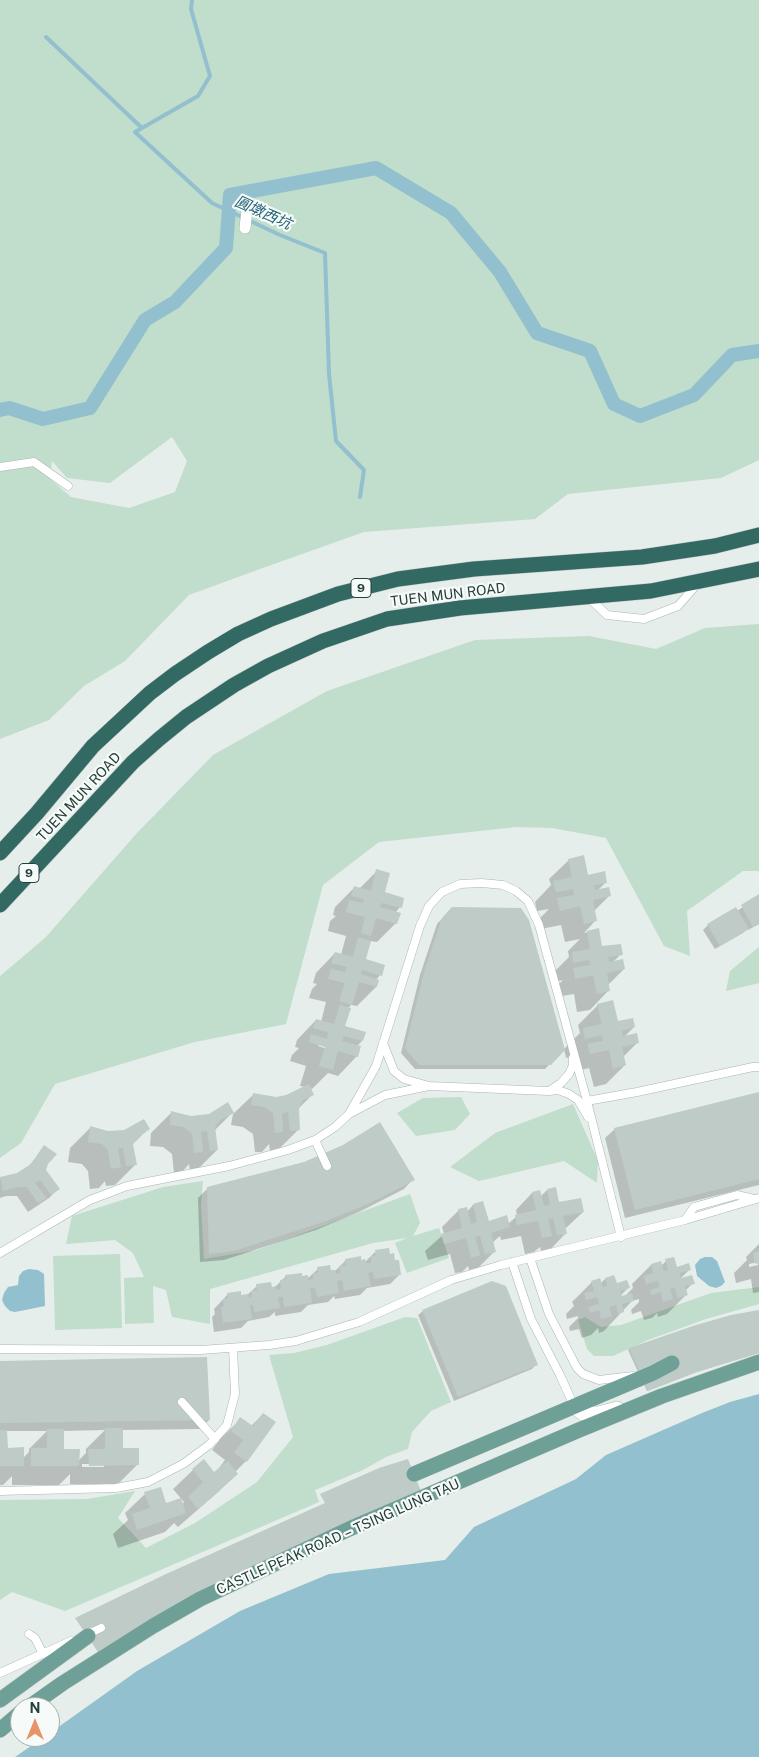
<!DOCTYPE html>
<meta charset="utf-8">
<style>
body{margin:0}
#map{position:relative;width:759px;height:1757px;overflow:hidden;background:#e6eeeb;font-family:"Public Sans",sans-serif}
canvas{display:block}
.north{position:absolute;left:10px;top:1697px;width:50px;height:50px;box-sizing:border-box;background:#f6faf9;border:1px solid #a3afad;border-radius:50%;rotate:0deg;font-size:14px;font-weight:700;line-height:20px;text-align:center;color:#263f3a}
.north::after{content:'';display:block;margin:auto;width:18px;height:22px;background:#e99369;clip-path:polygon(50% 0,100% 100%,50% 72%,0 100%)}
</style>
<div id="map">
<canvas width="759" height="1757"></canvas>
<div class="north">N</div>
</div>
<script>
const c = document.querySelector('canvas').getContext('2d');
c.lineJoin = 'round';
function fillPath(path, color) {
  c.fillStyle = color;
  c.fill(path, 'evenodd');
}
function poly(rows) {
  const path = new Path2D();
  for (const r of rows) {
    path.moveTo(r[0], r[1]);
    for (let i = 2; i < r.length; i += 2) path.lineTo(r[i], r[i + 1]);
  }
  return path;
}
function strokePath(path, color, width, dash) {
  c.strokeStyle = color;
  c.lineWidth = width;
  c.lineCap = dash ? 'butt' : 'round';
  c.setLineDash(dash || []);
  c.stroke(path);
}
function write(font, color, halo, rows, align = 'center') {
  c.font = font + ' "Public Sans","Noto Sans TC",sans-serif';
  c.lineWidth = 4.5;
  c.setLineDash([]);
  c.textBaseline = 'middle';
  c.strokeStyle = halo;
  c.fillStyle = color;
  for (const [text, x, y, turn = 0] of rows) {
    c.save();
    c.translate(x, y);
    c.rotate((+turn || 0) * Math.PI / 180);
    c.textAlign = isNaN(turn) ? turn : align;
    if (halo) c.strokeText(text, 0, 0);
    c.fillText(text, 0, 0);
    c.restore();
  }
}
const green = poly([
 [0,0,759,0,759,460,721,478,568,494,535,519,364,532,260,569,189,595,125,661,84,686,49,720,0,739],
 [172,437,187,461,175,492,129,508,71,497,50,479,52,461,67,478,110,483],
 [759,624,759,871,743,871,687,911,690,956,664,946,606,838,552,828,516,827,379,842,323,885,286,1024,195,1042,55,1084,21,1143,0,1158,0,976,45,938,137,833,213,755,327,691,475,640,589,636,656,649,705,628],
 [759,947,759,983,726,991,730,971],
 [461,1097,470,1114,455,1130,416,1136,397,1113,423,1098],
 [573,1104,598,1161,597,1183,564,1161,479,1181,450,1167,495,1133],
 [203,1181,201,1206,204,1259,257,1250,410,1194,420,1223,413,1236,439,1228,449,1258,407,1273,395,1243,407,1238,373,1243,210,1289,210,1324,172,1317,166,1290,153,1286,154,1323,125,1324,124,1278,144,1277,133,1253,115,1240,66,1244,72,1216,163,1187],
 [120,1254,122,1328,55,1330,53,1256],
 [759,1287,759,1304,706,1319,648,1340,613,1356,594,1356,587,1349,578,1320,585,1317,601,1327,621,1325,711,1293],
 [405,1317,417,1318,451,1402,431,1411,412,1432,408,1449,386,1457,363,1470,315,1490,319,1502,65,1611,12,1592,0,1600,0,1500,87,1499,135,1491,118,1518,146,1548,195,1523,257,1482,293,1437,269,1355,294,1353,327,1345]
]);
const water = poly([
 [705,1257,712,1257,717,1261,725,1282,721,1286,716,1288,709,1286,697,1276,695,1265,700,1259],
 [29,1269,38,1270,44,1274,45,1306,15,1312,10,1311,5,1306,2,1300,4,1293,8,1287,18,1285,19,1276,23,1271],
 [759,1394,759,1757,15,1757,44,1737,50,1737,50,1733,137,1671,240,1611,329,1574,445,1560,474,1527,576,1479,606,1455,702,1413,730,1402]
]);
const shadow = poly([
 [569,860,587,876,606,882,597,891,609,896,594,911,596,920,584,933,598,930,601,948,621,954,613,962,624,969,608,985,609,990,590,1010,577,1012,574,994,556,997,554,989,563,980,554,982,553,973,569,957,568,951,580,939,565,942,561,925,541,929,539,919,549,909,537,911,535,902,551,885,549,879],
 [377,871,383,893,400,907,395,913,396,923,377,942,370,941,364,960,380,975,376,980,378,980,376,987,357,1006,351,1005,348,1008,344,1026,362,1041,357,1046,357,1056,338,1076,328,1073,312,1089,309,1088,312,1095,297,1110,299,1129,278,1150,270,1151,269,1144,262,1152,255,1152,253,1134,243,1127,231,1125,233,1114,253,1095,276,1098,287,1096,306,1087,300,1086,306,1066,290,1061,292,1055,299,1048,295,1047,297,1040,316,1020,321,1022,326,1002,309,998,312,989,317,984,313,983,316,973,335,953,341,955,346,936,328,931,330,921,336,916,333,915,335,907,354,888,359,889],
 [320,1044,331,1050,318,1046],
 [759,896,759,924,748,930,747,929,743,933,715,949,703,930,708,925,737,911],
 [452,908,564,1049,580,1033,578,1025,598,1005,617,1023,634,1027,623,1038,638,1042,623,1057,625,1065,606,1084,594,1087,589,1068,570,1073,569,1065,579,1055,566,1058,564,1049,545,1069,415,1069,401,1053,420,975,437,924],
 [759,1093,759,1185,625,1218,605,1138,615,1129],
 [172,1112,191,1117,232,1113,215,1130,217,1150,197,1170,190,1171,189,1164,182,1172,174,1173,172,1154,163,1147,150,1146,151,1133],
 [90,1128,108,1133,148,1129,132,1145,135,1165,115,1185,106,1186,105,1181,99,1188,90,1189,88,1171,82,1164,68,1162,70,1148],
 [45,1147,45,1170,58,1189,49,1198,28,1212,17,1196,6,1196,0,1198,0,1178,17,1174,27,1168],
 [413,1179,404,1189,359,1212,316,1230,224,1260,200,1262,198,1198,208,1188],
 [547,1190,558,1204,583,1212,566,1228,564,1229,565,1234,549,1251,541,1251,540,1247,534,1252,525,1254,521,1236,501,1240,500,1236,492,1243,494,1252,478,1268,469,1270,468,1266,462,1272,455,1273,450,1254,428,1260,425,1251,444,1234,442,1227,459,1210,467,1212,473,1205,482,1203,488,1222,508,1224,517,1216,516,1210,532,1193,540,1197],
 [759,1244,759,1292,753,1293,751,1279,736,1283,734,1273,747,1260,746,1257],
 [758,1262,758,1265,749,1267,749,1264],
 [375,1252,400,1274,390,1284,367,1288,360,1295,335,1299,334,1296,328,1302,308,1305,301,1312,275,1316,275,1312,269,1317,248,1321,241,1328,214,1332,212,1317,215,1314,214,1309,228,1294,240,1296,247,1295,257,1286,274,1288,286,1276,307,1279,318,1269,334,1272,346,1260,364,1263],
 [666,1261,676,1268,689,1270,679,1280,693,1283,685,1291,686,1295,667,1314,658,1317,657,1313,652,1318,644,1320,641,1311,632,1314,631,1310,639,1302,639,1299,632,1301,604,1331,599,1333,598,1328,591,1335,582,1338,579,1329,570,1331,569,1327,578,1318,578,1316,567,1319,566,1314,574,1306,572,1302,592,1282,601,1283,605,1279,616,1285,628,1288,618,1298,625,1296,633,1288,632,1284,651,1265,661,1266],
 [423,1311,536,1364,532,1369,454,1401,418,1315],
 [759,1311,759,1353,697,1372,647,1391,628,1350,629,1349,696,1326],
 [0,1362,209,1420,200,1429,122,1430,122,1449,138,1464,118,1484,70,1484,70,1474,59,1485,12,1485,12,1476,3,1485,0,1485],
 [105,1430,86,1449,86,1453,78,1461,63,1450,63,1431],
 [6,1431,47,1431,29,1449,29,1452,23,1458,7,1449],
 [82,1464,104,1464,104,1467,82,1467],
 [263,1414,274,1422,246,1461,235,1472,237,1474,217,1493,178,1527,174,1523,165,1532,118,1548,113,1534,128,1520,125,1513,145,1494,165,1504,182,1505,184,1502,173,1489,193,1470,214,1473,216,1472,225,1460,212,1450,221,1438,241,1419,251,1426]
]);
const stream = poly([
 [192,0,191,9,210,76,198,96,135,132,212,203,280,235,325,253,329,374,336,441,364,470,360,497],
 [46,37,142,128]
]);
const canal = poly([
 [0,410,9,408,43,419,90,408,145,320,175,302,226,248,230,195,376,168,451,213,500,272,537,333,590,351,614,404,640,416,694,395,732,355,759,351]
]);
const building = poly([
 [584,855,588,875,605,871,607,883,594,885,595,890,609,887,611,896,593,900,597,921,584,924,580,906,560,911,557,898,574,895,573,889,556,892,553,881,572,877,568,859],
 [376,869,390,873,385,892,404,898,402,908,381,903,380,907,401,913,397,924,376,918,371,936,361,933,365,917,346,912,349,900,363,903,364,899,351,896,354,886,371,891],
 [759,894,759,923,753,927,741,905],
 [452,907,521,908,529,920,565,1050,551,1065,419,1065,405,1048,425,969,442,918],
 [736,907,749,929,720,946,707,924],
 [599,928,602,946,621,944,623,955,608,957,609,962,623,959,625,969,607,973,610,991,597,994,593,975,575,979,573,968,590,965,589,960,573,963,572,952,590,949,587,931],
 [358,937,371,941,366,959,385,965,382,976,362,970,361,974,379,980,377,987,359,982,352,1005,339,1001,345,983,328,979,331,969,345,972,347,967,331,963,335,952,353,957],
 [613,1000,618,1021,633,1018,635,1027,622,1031,623,1036,637,1033,639,1043,622,1047,626,1065,613,1069,609,1050,590,1054,587,1044,603,1041,602,1035,585,1039,583,1028,602,1024,597,1004],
 [340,1005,351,1008,345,1026,366,1032,363,1041,344,1036,342,1041,361,1046,358,1057,338,1051,333,1070,319,1066,325,1047,309,1042,311,1034,327,1039,328,1032,313,1028,316,1019,334,1024],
 [309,1084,314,1095,303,1100,299,1108,300,1130,290,1131,288,1112,282,1113,283,1132,275,1133,273,1113,264,1107,251,1105,253,1093,276,1097,286,1095],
 [759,1092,759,1179,635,1210,614,1128],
 [228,1102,234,1113,220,1120,215,1127,218,1150,210,1151,207,1131,201,1132,203,1152,194,1153,192,1134,184,1127,170,1125,171,1111,191,1116,209,1114],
 [144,1119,150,1129,140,1136,133,1144,137,1165,126,1166,123,1148,118,1149,121,1167,111,1169,108,1150,102,1144,88,1142,90,1126,108,1131,124,1130],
 [380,1122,415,1180,370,1203,326,1221,234,1251,209,1254,207,1187,304,1162,343,1145],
 [44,1145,57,1154,48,1164,46,1170,60,1189,51,1195,40,1180,35,1183,47,1198,38,1203,27,1187,17,1187,3,1191,0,1177,17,1173,31,1164],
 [556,1187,559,1202,581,1198,584,1212,563,1216,567,1234,557,1235,553,1218,548,1219,552,1236,542,1238,538,1221,517,1225,515,1215,536,1210,532,1192,540,1190,544,1206,550,1205,547,1189],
 [483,1201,489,1221,507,1215,510,1227,491,1233,496,1252,485,1254,480,1236,475,1237,480,1255,471,1258,466,1238,444,1244,441,1234,462,1228,458,1209,467,1207,471,1224,477,1222,473,1204],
 [389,1248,390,1254,394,1253,395,1260,399,1260,401,1275,374,1279,373,1272,368,1273,371,1286,344,1291,342,1280,337,1281,339,1293,317,1297,315,1288,310,1288,312,1303,284,1307,283,1297,278,1297,280,1308,254,1312,253,1305,250,1305,252,1319,223,1323,221,1307,224,1306,223,1299,228,1298,227,1293,241,1291,241,1295,248,1294,249,1298,252,1297,251,1291,257,1290,256,1284,271,1282,272,1287,276,1286,276,1290,281,1289,280,1280,286,1279,285,1275,302,1273,302,1276,308,1275,308,1280,313,1279,313,1274,318,1273,317,1267,330,1265,331,1270,335,1270,336,1274,341,1273,339,1266,346,1265,345,1259,361,1256,361,1260,365,1259,366,1263,371,1263,371,1256,376,1255,375,1250],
 [759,1251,759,1263,755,1264,753,1253],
 [674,1257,677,1267,689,1263,691,1270,679,1273,681,1278,692,1275,695,1284,685,1286,688,1295,677,1298,675,1288,670,1289,673,1299,663,1302,661,1292,651,1295,650,1290,660,1287,658,1281,646,1284,644,1276,653,1273,651,1264,661,1261,664,1271,668,1270,665,1259],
 [614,1275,617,1283,627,1280,630,1288,620,1291,622,1296,632,1293,634,1301,622,1304,624,1312,618,1314,616,1305,609,1307,612,1316,601,1319,599,1310,590,1313,588,1307,599,1304,597,1297,586,1300,584,1293,594,1291,591,1281,600,1278,603,1287,607,1286,605,1278],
 [492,1281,506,1286,538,1365,458,1397,422,1310],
 [759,1310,759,1353,699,1371,648,1391,629,1348,696,1325,731,1315],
 [207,1357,210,1420,0,1423,0,1361],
 [263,1413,276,1422,247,1462,234,1453,243,1440,231,1431,240,1417,253,1426],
 [105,1428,123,1428,123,1448,139,1448,139,1465,89,1466,88,1449,105,1449],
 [47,1429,64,1429,64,1449,80,1449,79,1466,31,1466,31,1448,47,1448],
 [0,1430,7,1430,8,1448,24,1447,24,1466,0,1466],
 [204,1459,214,1472,228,1461,238,1474,198,1509,188,1497,203,1482,192,1469],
 [408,1459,423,1496,100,1655,75,1618,166,1574,325,1503,320,1494,379,1468],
 [161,1487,166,1503,181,1498,186,1513,137,1530,132,1514,150,1508,144,1492]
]);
const primaryTunnel = poly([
 [672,1363,707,1350,759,1334],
 [88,1636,192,1578,260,1544,414,1474]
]);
const service = poly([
 [0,467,34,462,68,486],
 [588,597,607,615,644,619,678,606,698,583],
 [383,1043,394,1071,404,1079,429,1086,549,1091,561,1083,569,1074,573,1065,573,1058],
 [549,1091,558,1090,569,1094,578,1100,588,1117],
 [587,1101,637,1092,753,1067,759,1067],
 [349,1114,376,1066,420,926,429,906,442,892,460,884,482,883,503,885,516,891,528,901,539,925,587,1101,621,1237],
 [315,1140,327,1166],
 [685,1220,694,1207,737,1195,754,1199],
 [0,1253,90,1200,127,1186,229,1166,288,1150,315,1140,335,1127,349,1114,385,1095,429,1086],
 [530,1258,549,1314,577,1368,583,1374,599,1380,633,1376],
 [512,1262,531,1319,560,1375,574,1406],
 [0,1349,201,1350,269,1345,296,1341,359,1322,451,1280,501,1265,685,1220,759,1198],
 [182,1402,215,1439],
 [0,1491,116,1488,148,1482,183,1464,209,1445,227,1425,235,1394,233,1348],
 [29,1634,35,1638,43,1654],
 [86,1635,101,1628],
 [0,1673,71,1641]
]);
const pedestrian = poly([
 [245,228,247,210]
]);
const minor = poly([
 [574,1406,583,1413,591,1414,598,1414,617,1409]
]);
const primary = poly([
 [414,1474,653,1373,672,1363],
 [0,1700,88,1636],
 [29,1707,63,1683,153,1626,200,1599,251,1575,349,1529,579,1430,662,1396,759,1362],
 [0,1730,20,1713]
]);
const motorway = poly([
 [0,853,37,813,93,746,150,693,175,674,208,652,238,634,271,619,338,594,398,579,474,569,642,557,715,546,759,535],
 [0,905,133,762,159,739,186,717,234,685,268,666,323,641,387,619,460,608,651,591,759,569]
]);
const shields = [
 [361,588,20],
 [29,873,20]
];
const shieldNames = [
 ["9",361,588],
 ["9",29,873]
];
const streetNames = [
 ["TUEN MUN ROAD",448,595,-7],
 ["TUEN MUN ROAD",79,797,-47],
 ["CASTLE PEAK ROAD – TSING LUNG TAU",338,1537,-24]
];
const waterNames = [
 ["圓墩西坑",263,213,24]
];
fillPath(green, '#c1ddcb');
fillPath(water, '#92c0ce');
fillPath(shadow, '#0003');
strokePath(stream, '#92c0ce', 4);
strokePath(canal, '#92c0ce', 14);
fillPath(building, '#becbc7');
strokePath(primaryTunnel, '#c0cbc8', 15, [15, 8]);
strokePath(service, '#a9b6b2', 9);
strokePath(pedestrian, '#a9b6b2', 12);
strokePath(minor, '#a9b6b2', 16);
strokePath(primary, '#c2c9c8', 16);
strokePath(motorway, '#c2c9c8', 16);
strokePath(service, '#fff', 8);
strokePath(pedestrian, '#fff', 11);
strokePath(minor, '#fff', 15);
strokePath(primary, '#6ea097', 15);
strokePath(motorway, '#336963', 15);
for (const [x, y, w] of shields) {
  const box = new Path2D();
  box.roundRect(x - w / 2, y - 9.5, w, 19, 4);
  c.fillStyle = '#f6faf9';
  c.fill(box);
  strokePath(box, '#263f3a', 1);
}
write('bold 12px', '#263f3a', null, shieldNames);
write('14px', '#263f3a', '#f6faf9', streetNames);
write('italic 15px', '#236277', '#f6faf9', waterNames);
</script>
